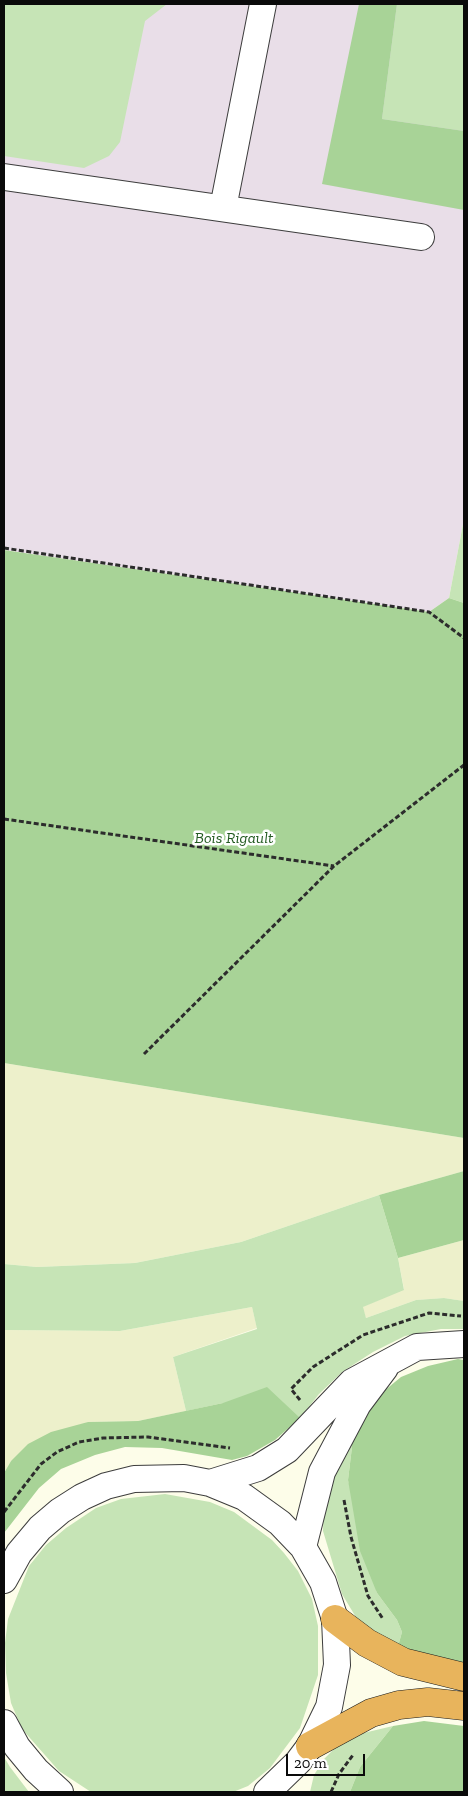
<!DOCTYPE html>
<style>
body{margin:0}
#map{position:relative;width:468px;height:1796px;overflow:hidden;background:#fdfde9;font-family:"Zilla Slab",serif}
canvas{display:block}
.frame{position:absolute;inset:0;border:5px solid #0a0a0a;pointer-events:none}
.scale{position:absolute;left:286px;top:1754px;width:79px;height:22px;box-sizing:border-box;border:2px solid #0a0a0a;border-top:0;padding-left:6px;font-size:15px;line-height:18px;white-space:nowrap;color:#0a0a0a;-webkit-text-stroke:4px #fff;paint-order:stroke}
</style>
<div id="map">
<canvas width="468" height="1796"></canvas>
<div class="frame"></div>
<div class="scale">20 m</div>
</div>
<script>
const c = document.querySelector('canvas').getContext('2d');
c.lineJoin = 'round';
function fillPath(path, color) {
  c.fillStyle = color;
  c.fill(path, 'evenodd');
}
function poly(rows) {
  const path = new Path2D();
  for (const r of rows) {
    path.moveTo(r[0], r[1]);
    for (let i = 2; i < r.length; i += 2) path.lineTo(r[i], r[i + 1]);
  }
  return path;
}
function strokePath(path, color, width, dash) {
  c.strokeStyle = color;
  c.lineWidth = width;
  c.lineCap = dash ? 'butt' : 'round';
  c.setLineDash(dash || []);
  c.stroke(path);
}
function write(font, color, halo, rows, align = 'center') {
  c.font = font + ' "Zilla Slab",serif';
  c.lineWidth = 5;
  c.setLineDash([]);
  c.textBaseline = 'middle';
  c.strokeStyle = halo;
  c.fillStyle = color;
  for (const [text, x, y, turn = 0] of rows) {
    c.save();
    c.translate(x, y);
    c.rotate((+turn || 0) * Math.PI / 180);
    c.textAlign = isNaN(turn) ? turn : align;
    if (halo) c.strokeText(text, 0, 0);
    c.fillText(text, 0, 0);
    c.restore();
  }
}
const industrial = poly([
 [4,4,464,4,464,519,449,598,429,612,4,550]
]);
const farmland = poly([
 [4,1063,464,1138,464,1171,379,1195,241,1242,135,1263,37,1267,4,1264],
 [464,1240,464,1301,444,1298,416,1300,366,1318,362,1307,404,1289,398,1258],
 [252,1307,257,1328,173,1357,186,1411,138,1421,88,1422,11,1461,4,1473,4,1330,120,1331]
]);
const green = poly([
 [4,4,167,4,145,21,120,142,109,156,84,168,4,156],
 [397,4,464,4,464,131,382,119],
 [464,519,464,603,449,598],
 [379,1195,398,1258,404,1290,363,1307,366,1318,416,1300,444,1298,464,1301,464,1329,441,1329,405,1336,373,1352,342,1372,319,1394,300,1418,223,1403,186,1411,173,1357,257,1329,252,1307,120,1331,4,1330,4,1264,37,1267,135,1263,241,1242],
 [350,1434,352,1447,348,1480,377,1593,397,1620,402,1632,397,1650,357,1619,342,1594,323,1531,324,1500],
 [165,1494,210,1502,234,1512,272,1540,284,1553,298,1571,312,1599,318,1626,318,1675,300,1728,270,1768,248,1786,233,1792,91,1792,59,1771,22,1729,11,1703,6,1673,5,1643,8,1619,29,1566,46,1545,66,1528,96,1508,121,1499],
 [393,1726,360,1767,350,1792,310,1792,314,1775,324,1759,337,1746,355,1735],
 [4,1757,10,1767,29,1792,4,1792]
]);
const forest = poly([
 [359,4,397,4,382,119,464,131,464,210,322,184],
 [4,550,429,612,449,598,464,603,464,1138,4,1063],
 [464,1171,464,1240,398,1258,379,1195],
 [458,1359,464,1360,464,1663,425,1660,397,1650,402,1632,397,1620,377,1593,360,1551,348,1480,352,1447,350,1434,378,1396,401,1377,428,1366],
 [267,1387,300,1418,275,1440,247,1456,232,1460,162,1448,125,1447,95,1455,61,1469,39,1488,4,1533,4,1473,11,1461,28,1444,51,1432,88,1422,138,1421,223,1403],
 [424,1721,464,1726,464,1792,350,1792,360,1767,393,1726]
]);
const path = poly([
 [4,548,429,612,464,638],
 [4,819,334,866],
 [144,1054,334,866,464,765],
 [300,1400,291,1389,313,1367,363,1335,429,1313,461,1316],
 [344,1500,351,1537,368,1596,383,1619],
 [4,1512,41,1464,57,1452,79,1442,103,1438,148,1437,230,1448],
 [331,1792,339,1774,353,1755]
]);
const minor = poly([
 [4,177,421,237],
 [223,208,263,4],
 [210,1483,258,1468,287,1450,352,1382,417,1347,464,1344],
 [303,1547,322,1472,358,1404,385,1368],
 [4,1580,19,1553,40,1528,60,1511,82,1497,106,1486,134,1479,184,1478,210,1483,244,1497,280,1523,303,1547,323,1582,335,1619,337,1665,329,1707,310,1746,298,1762,267,1792],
 [4,1723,17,1747,36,1770,60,1792]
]);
const highway = poly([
 [335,1619,367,1643,403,1662,464,1677],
 [310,1746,371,1713,399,1705,428,1702,464,1706]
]);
const parkNames = [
 ["Bois Rigault",234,838]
];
fillPath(industrial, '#e9dee8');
fillPath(farmland, '#edf0cb');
fillPath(green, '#c6e4b6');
fillPath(forest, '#a8d397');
strokePath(minor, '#3d3d3d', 28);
strokePath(highway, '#1b1b1b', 29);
strokePath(path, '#2c2c2c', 3, [5, 2.5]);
strokePath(minor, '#fff', 26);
strokePath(highway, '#e8b45c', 28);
write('italic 16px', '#235b21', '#fff', parkNames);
</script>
